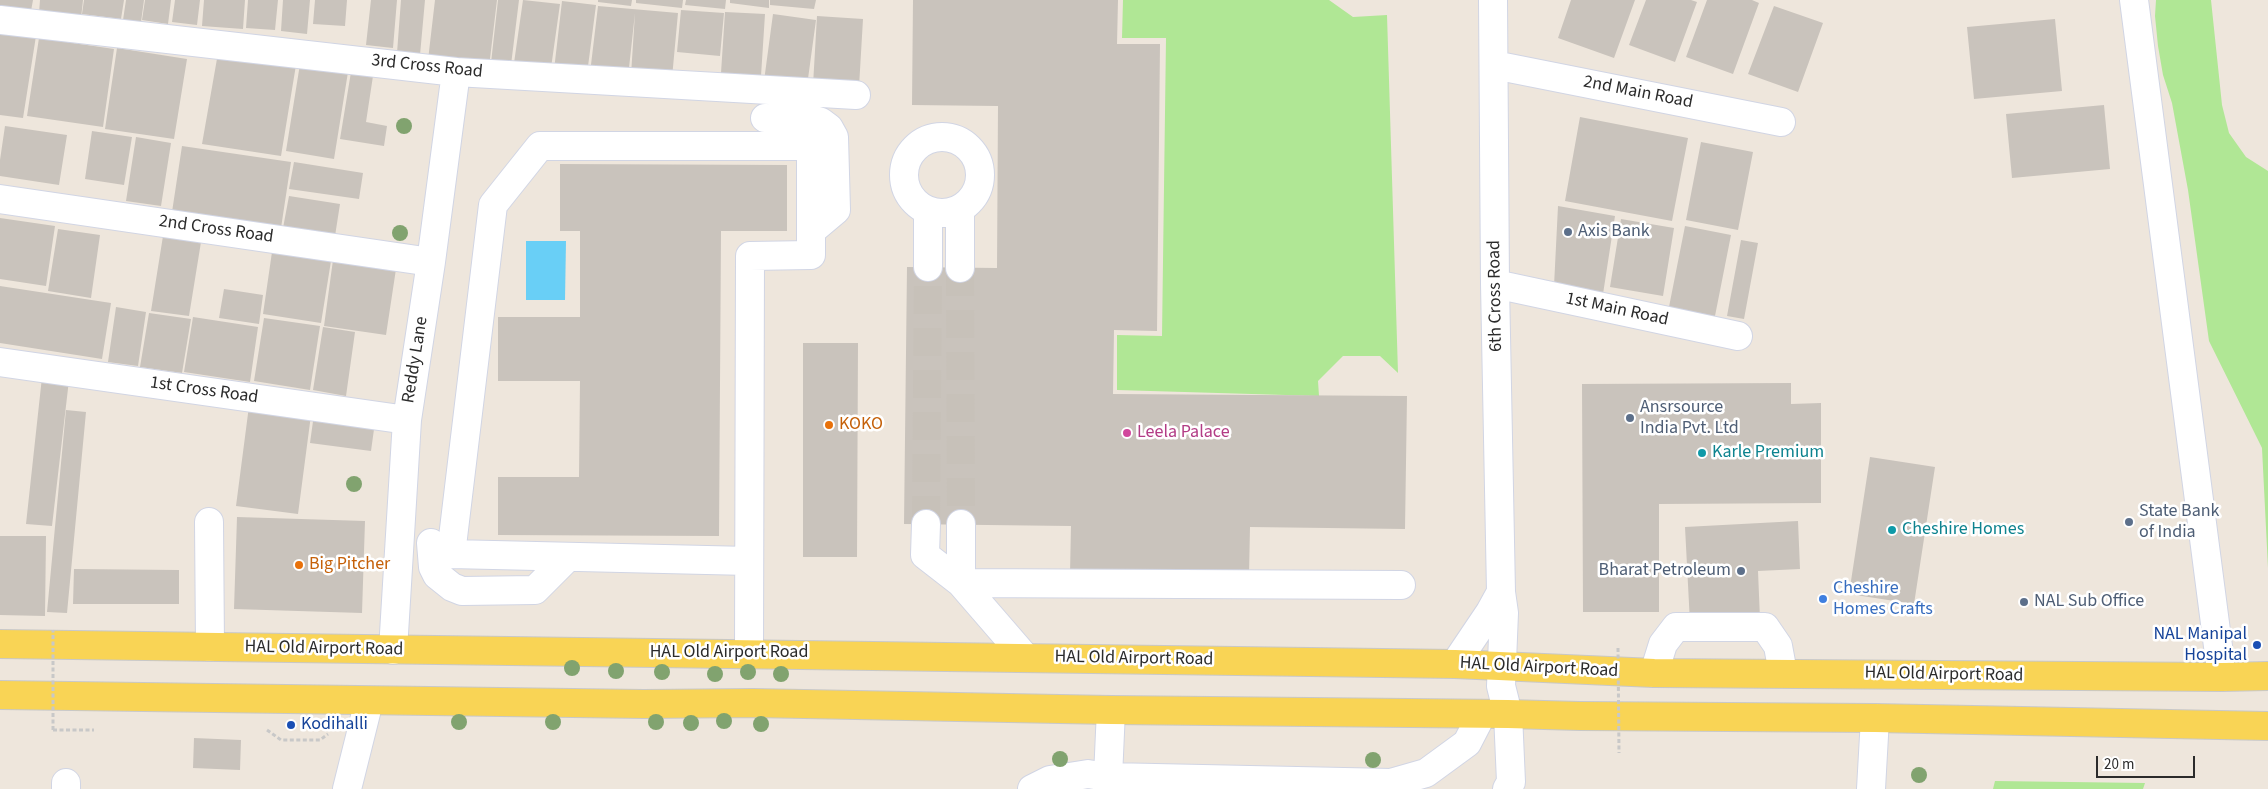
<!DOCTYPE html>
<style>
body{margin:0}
#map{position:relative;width:2268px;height:789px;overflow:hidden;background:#eee6dc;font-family:"Source Sans 3",sans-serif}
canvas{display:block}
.scale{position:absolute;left:2096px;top:756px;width:99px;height:22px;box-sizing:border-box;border:2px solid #2b2b2b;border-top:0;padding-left:6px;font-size:15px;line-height:18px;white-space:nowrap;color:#2b2b2b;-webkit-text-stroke:4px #fff;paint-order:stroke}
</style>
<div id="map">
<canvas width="2268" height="789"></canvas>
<div class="scale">20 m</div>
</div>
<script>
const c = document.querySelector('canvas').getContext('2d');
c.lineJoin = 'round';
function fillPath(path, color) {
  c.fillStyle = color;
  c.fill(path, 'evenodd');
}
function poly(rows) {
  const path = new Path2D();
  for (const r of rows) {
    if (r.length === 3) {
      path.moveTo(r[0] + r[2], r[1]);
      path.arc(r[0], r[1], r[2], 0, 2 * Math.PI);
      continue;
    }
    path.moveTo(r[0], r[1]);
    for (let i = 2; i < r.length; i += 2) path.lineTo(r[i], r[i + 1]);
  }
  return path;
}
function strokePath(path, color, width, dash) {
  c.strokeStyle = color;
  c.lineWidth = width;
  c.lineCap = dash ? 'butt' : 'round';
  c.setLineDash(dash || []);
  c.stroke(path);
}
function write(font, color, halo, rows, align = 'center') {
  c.font = font + ' "Source Sans 3",sans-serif';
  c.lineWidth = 5;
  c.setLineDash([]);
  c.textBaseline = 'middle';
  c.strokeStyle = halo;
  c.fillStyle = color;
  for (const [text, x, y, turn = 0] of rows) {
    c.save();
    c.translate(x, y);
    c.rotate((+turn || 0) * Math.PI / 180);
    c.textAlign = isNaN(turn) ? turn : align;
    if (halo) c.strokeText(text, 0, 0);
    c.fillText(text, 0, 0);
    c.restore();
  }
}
const green = poly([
 [1123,0,1329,0,1353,17,1387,15,1398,373,1380,356,1343,356,1318,381,1319,396,1117,390,1117,335,1162,336,1166,38,1122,38],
 [2156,0,2211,0,2222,105,2229,133,2246,157,2268,171,2268,568,2262,448,2209,341,2188,190,2172,103,2163,75,2158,46,2155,16],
 [1995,781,2145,783,2143,789,1993,789]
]);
const water = poly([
 [526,241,566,241,565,300,526,300]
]);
const building = poly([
 [0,0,33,0,31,11,0,6],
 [40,0,83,0,81,18,39,13],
 [84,0,124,0,121,19,82,14],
 [126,0,144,0,141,22,123,20],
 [145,0,171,0,168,24,142,20],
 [175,0,200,0,197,25,172,22],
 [204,0,245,0,243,29,202,26],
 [248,0,278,0,275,30,246,28],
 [283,0,310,0,307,34,281,31],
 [315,0,347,0,345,26,313,24],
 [371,0,397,0,393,48,366,45],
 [401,0,425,0,420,55,397,53],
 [435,0,497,0,489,67,428,60],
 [498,0,519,0,511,65,491,63],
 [523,0,560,4,551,68,514,63],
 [598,0,632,0,631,6,598,2],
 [636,0,683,0,682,8,636,3],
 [686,0,726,0,725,9,685,5],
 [730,0,769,0,769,8,730,3],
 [770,0,816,0,814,9,770,5],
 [913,0,1118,0,1117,44,1160,44,1157,331,1114,330,1113,394,1407,396,1405,529,1250,527,1249,575,1070,574,1071,526,904,524,907,267,997,268,998,106,912,105],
 [1571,0,1635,0,1614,58,1558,38],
 [1646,0,1691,0,1697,2,1675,62,1629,45],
 [1707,0,1752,0,1759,3,1733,74,1686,57],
 [562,1,596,5,587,74,554,70],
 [598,6,678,13,672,78,631,75,635,13,628,77,590,73],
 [1774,6,1823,23,1798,92,1748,74],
 [681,10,724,13,720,56,677,52],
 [725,12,765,14,761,76,721,73],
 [773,14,816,20,807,86,764,81],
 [817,16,863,19,859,87,813,85],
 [2055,19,2062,91,1974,99,1967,27],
 [0,31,36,36,23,118,0,115],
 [39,38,114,49,103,127,27,116],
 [117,48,187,59,174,139,105,129],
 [218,53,296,65,281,156,202,144],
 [300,64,348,72,334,159,286,151],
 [351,72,373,76,366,122,387,126,384,146,340,139],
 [2104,105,2110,169,2012,178,2006,114],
 [1580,117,1688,138,1672,221,1565,201],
 [5,126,67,135,59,185,0,176,0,160],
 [92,131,132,137,124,185,85,179],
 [136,137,171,143,161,206,126,201],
 [1701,142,1753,152,1738,230,1686,220],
 [182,146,291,162,281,228,172,212],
 [294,162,363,173,359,199,289,189],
 [560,164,787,165,787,231,721,231,719,536,498,535,498,477,579,477,580,381,498,381,498,317,580,317,580,231,560,231],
 [289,196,340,204,335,236,283,228],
 [1558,206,1615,216,1603,294,1554,286],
 [0,218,55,226,46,286,0,279],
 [1621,219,1674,228,1663,296,1610,287],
 [1685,226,1731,235,1714,321,1668,312],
 [58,229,100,235,91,298,48,291],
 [163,236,201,242,189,316,151,311],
 [1741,240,1758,243,1744,319,1727,316],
 [272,252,331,261,321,323,263,314],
 [333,260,396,269,386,335,324,326],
 [0,286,111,303,102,359,0,343],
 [224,289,263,295,259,324,219,318],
 [116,307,146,312,138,366,108,362],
 [149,313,191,319,182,373,140,367],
 [193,317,258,327,250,382,184,372],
 [264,318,320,326,310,390,254,381],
 [323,327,355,332,346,396,313,390],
 [803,343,858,343,857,557,803,557],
 [42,377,69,380,52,526,26,524],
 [1791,383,1791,404,1821,403,1821,503,1659,504,1659,612,1583,612,1582,384],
 [249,406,311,415,298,514,236,506],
 [66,410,86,412,67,613,47,612],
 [314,414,375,422,371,451,310,443],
 [1870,457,1935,467,1914,604,1849,594],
 [237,517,365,521,362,613,234,609],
 [1798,521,1800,569,1758,571,1760,619,1690,623,1685,527],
 [0,536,46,536,45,616,0,615],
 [74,569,179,570,179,604,73,604],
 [194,738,241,740,240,770,193,768]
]);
const minorTunnel = poly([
 [960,268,961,524],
 [926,524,928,267]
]);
const path = poly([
 [53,730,94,730],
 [267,730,281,740,320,740,328,734]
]);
const minor = poly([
 [1493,0,1495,284,1501,592,1504,613,1501,686,1508,714,1511,782,1507,789],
 [2134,0,2222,677],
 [0,20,456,72,856,95],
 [1494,65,1781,122],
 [765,118,811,119,821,122,829,128,834,137,836,210,811,231],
 [942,175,38],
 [0,199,431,262],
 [960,209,960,268],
 [928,267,928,211],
 [1495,284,1738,336],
 [0,362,407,420],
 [209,522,210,647],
 [926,524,925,555,961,583,961,524],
 [431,543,433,567,437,575,452,587,462,591,535,590,568,557],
 [749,561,451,554,493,205,540,146,811,146,811,255,750,256,749,653],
 [961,583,1401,585],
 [961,583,1025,657],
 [393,650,407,420,431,262,456,72],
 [1455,664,1490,612,1501,592],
 [1654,673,1663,644,1676,627,1765,627,1778,646,1783,673],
 [66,789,66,783],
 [347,789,369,701],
 [1032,789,1050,780,1088,774,1108,777,1391,783,1426,773,1467,743,1482,714],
 [1111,789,1108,777,1111,710],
 [1871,789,1875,718]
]);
const major = poly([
 [0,644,1455,664,1654,673,2222,677,2268,676],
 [0,695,644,704,753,703,1111,710,1508,714,1580,716,1875,718,2268,726]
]);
const pathBridge = poly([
 [1618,648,1619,753],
 [53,730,53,630]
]);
const trees = [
 [404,126],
 [400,233],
 [354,484],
 [572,668],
 [616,671],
 [662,672],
 [748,672],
 [715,674],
 [781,674],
 [724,721],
 [459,722],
 [553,722],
 [656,722],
 [691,723],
 [761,724],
 [1060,759],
 [1373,760],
 [1919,775]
];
const markers = [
 [1568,232,5,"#5c6f8a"],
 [1630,418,5,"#5c6f8a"],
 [829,425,5,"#e8710a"],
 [1127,433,5,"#d1479c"],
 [1702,453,5,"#0f9aa8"],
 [2129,522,5,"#5c6f8a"],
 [1892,530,5,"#0f9aa8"],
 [299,565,5,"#e8710a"],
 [1741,571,5,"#5c6f8a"],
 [1823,599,5,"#3f7fe0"],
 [2024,602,5,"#5c6f8a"],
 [2257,645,5,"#1a4fb4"],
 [291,725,5,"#1a4fb4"]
];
const streetNames = [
 ["3rd Cross Road",427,67,6],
 ["2nd Main Road",1638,93,11],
 ["2nd Cross Road",216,230,8],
 ["6th Cross Road",1496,296,-91],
 ["1st Main Road",1617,310,12],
 ["Reddy Lane",416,360,-81],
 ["1st Cross Road",204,391,8],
 ["HAL Old Airport Road",324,649,1],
 ["HAL Old Airport Road",729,653],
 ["HAL Old Airport Road",1134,659,1],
 ["HAL Old Airport Road",1539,668,3],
 ["HAL Old Airport Road",1944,675,1]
];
const serviceNames = [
 ["Axis Bank",1578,232],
 ["Ansrsource",1640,408],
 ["India Pvt. Ltd",1640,429],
 ["State Bank",2139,512],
 ["of India",2139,533],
 ["Bharat Petroleum",1731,571,"right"],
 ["NAL Sub Office",2034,602]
];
const foodNames = [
 ["KOKO",839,425],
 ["Big Pitcher",309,565]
];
const hotelNames = [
 ["Leela Palace",1137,433]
];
const cultureNames = [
 ["Karle Premium",1712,453],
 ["Cheshire Homes",1902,530]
];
const shopNames = [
 ["Cheshire",1833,589],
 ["Homes Crafts",1833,610]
];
const transitNames = [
 ["NAL Manipal",2247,635],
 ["Hospital",2247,656],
 ["Kodihalli",301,725,"left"]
];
fillPath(green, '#b0e795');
fillPath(water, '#69cff6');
fillPath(building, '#c9c3bc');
strokePath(minorTunnel, '#c7c1b9', 28, [28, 14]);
strokePath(minor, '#d1d5e4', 30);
strokePath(major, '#c8c8c8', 30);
strokePath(path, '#c8c8c8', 3, [4, 2.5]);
strokePath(minor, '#fff', 28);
strokePath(major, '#f9d455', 28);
strokePath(pathBridge, '#c8c8c8', 3, [4, 2.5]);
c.fillStyle = '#81a36f';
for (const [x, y] of trees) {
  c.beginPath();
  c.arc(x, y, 8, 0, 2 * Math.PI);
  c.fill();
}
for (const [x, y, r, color] of markers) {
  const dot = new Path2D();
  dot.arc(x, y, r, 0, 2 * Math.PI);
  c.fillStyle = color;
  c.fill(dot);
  strokePath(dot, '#fff', 2);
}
write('18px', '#2b2b2b', '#fff', streetNames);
write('18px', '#4e5e75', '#fff', serviceNames, 'left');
write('18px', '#c56008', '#fff', foodNames, 'left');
write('18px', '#b23c85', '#fff', hotelNames, 'left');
write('18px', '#0d838f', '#fff', cultureNames, 'left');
write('18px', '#366cbe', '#fff', shopNames, 'left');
write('18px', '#164399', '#fff', transitNames, 'right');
</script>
